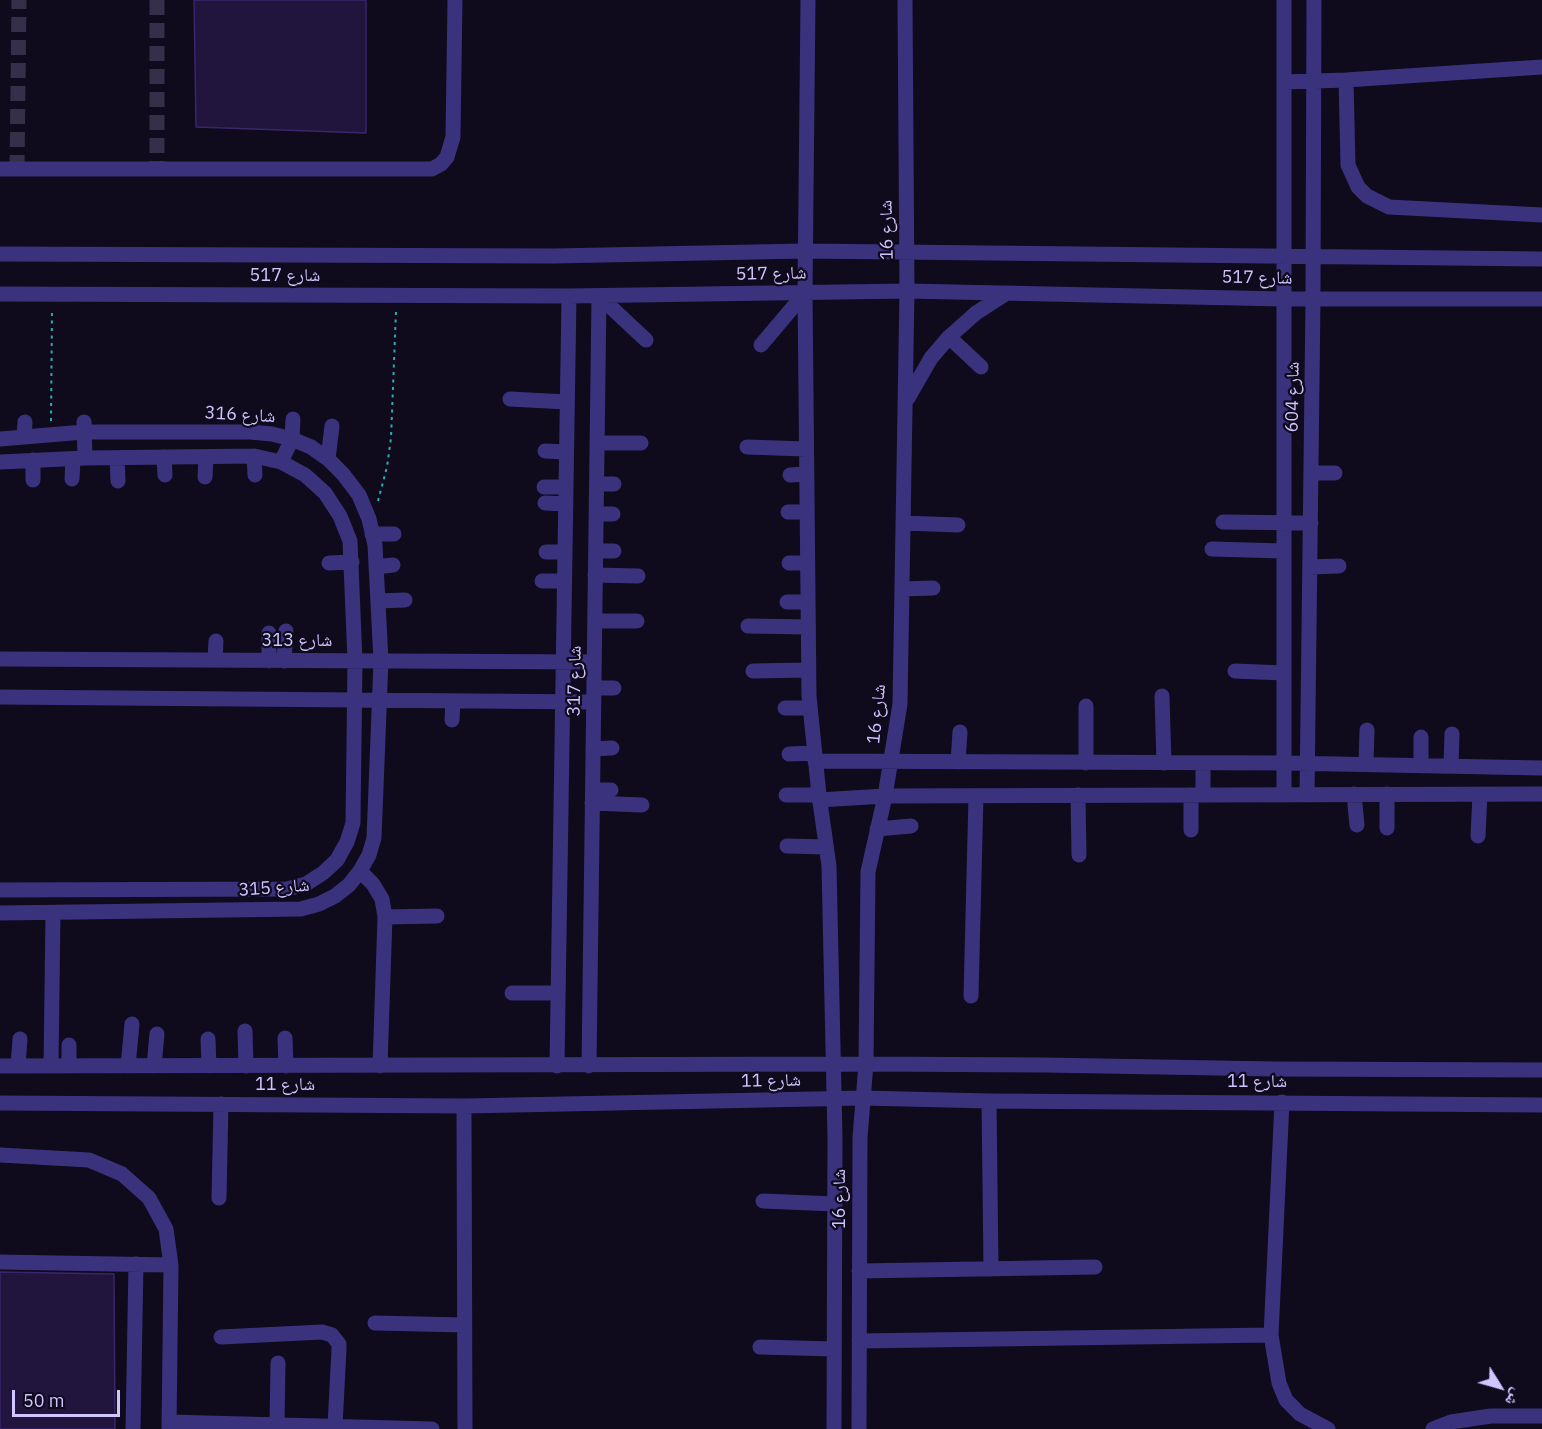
<!DOCTYPE html>
<meta charset="utf-8">
<style>
body{margin:0}
#map{position:relative;width:1542px;height:1429px;overflow:hidden;background:#0f0a1c;font-family:"IBM Plex Sans","Noto Naskh Arabic",sans-serif}
canvas{display:block}
.north{position:absolute;left:1470px;top:1357px;width:60px;height:60px;-webkit-text-stroke:4px #0f0a1c;paint-order:stroke;rotate:127deg;font-size:16px;font-weight:700;line-height:24px;text-align:center;color:#d0c5ff}
.north::after{content:'';display:block;margin:auto;width:21px;height:27px;background:#d0c5ff;clip-path:polygon(50% 0,100% 100%,50% 72%,0 100%)}
.scale{position:absolute;left:12px;top:1390px;width:108px;height:27px;box-sizing:border-box;border:3px solid #d0c5ff;border-top:0;padding-left:8px;font-size:18px;line-height:21px;white-space:nowrap;color:#d0c5ff;-webkit-text-stroke:4px #0f0a1c;paint-order:stroke}
</style>
<div id="map">
<canvas width="1542" height="1429"></canvas>
<div class="north">ش</div>
<div class="scale">50 m</div>
</div>
<script>
const c = document.querySelector('canvas').getContext('2d');
c.lineJoin = 'round';
function fillPath(path, color) {
  c.fillStyle = color;
  c.fill(path, 'evenodd');
}
function poly(rows) {
  const path = new Path2D();
  for (const r of rows) {
    path.moveTo(r[0], r[1]);
    for (let i = 2; i < r.length; i += 2) path.lineTo(r[i], r[i + 1]);
  }
  return path;
}
function strokePath(path, color, width, dash) {
  c.strokeStyle = color;
  c.lineWidth = width;
  c.lineCap = dash ? 'butt' : 'round';
  c.setLineDash(dash || []);
  c.stroke(path);
}
function write(font, color, halo, rows, align = 'center') {
  c.font = font + ' "IBM Plex Sans","Noto Naskh Arabic",sans-serif';
  c.lineWidth = 4.5;
  c.setLineDash([]);
  c.textBaseline = 'middle';
  c.strokeStyle = halo;
  c.fillStyle = color;
  for (const [text, x, y, turn = 0] of rows) {
    c.save();
    c.translate(x, y);
    c.rotate((+turn || 0) * Math.PI / 180);
    c.textAlign = isNaN(turn) ? turn : align;
    if (halo) c.strokeText(text, 0, 0);
    c.fillText(text, 0, 0);
    c.restore();
  }
}
const building = poly([
 [194,0,366,0,366,133,196,127,194,0],
 [0,1272,114,1274,115,1429,0,1429,0,1272]
]);
const minorTunnel = poly([
 [157,0,157,171],
 [17,170,19,0]
]);
const path = poly([
 [51,421,52,309],
 [378,501,387,467,391,438,396,311]
]);
const minor = poly([
 [808,0,805,293,809,696,819,795,829,866,835,1138,834,1429],
 [1284,0,1284,795],
 [1346,80,1348,165,1358,187,1367,196,1389,207,1542,215],
 [1284,82,1346,80,1542,67],
 [0,169,432,169,441,164,447,157,453,137,455,0],
 [0,254,553,256,805,251,1542,259],
 [0,294,569,296,907,291,1283,299,1542,299],
 [599,296,646,340],
 [949,337,981,367],
 [761,345,805,293],
 [908,398,931,358,949,337,976,313,1007,293],
 [510,399,567,402],
 [84,422,85,458],
 [24,437,25,422],
 [0,439,84,432,250,432,272,434,292,439,311,447,328,459,343,474,359,495,369,519,375,545,381,661,374,838,369,855,360,871,349,885,335,896,319,904,301,909,0,913],
 [597,443,641,443],
 [747,447,806,449],
 [545,451,566,452],
 [254,456,255,475],
 [164,457,165,475],
 [117,458,118,481],
 [328,459,332,426],
 [33,460,33,480],
 [0,462,85,458,254,456,281,462,305,475,325,493,340,516,350,541,355,661,353,823,347,842,337,860,323,873,306,884,287,889,0,890],
 [281,462,292,439,293,419],
 [1311,473,1335,473],
 [790,475,807,474],
 [205,477,206,457],
 [72,479,73,459],
 [597,484,614,484],
 [544,487,566,487],
 [545,503,566,504],
 [788,512,807,512],
 [596,514,613,514],
 [1223,522,1311,523],
 [903,523,958,525],
 [372,534,394,534],
 [1212,549,1283,551],
 [596,551,614,551],
 [546,552,565,552],
 [329,563,352,562],
 [789,563,807,563],
 [376,567,393,565],
 [1310,567,1339,566],
 [595,575,638,576],
 [542,581,564,581],
 [902,589,933,588],
 [378,601,405,600],
 [787,602,808,602],
 [595,621,637,621],
 [748,626,808,627],
 [0,659,594,662],
 [215,660,216,641],
 [269,661,269,633],
 [284,661,286,631],
 [753,671,808,670],
 [1235,671,1284,673],
 [594,688,614,688],
 [1162,696,1164,763],
 [0,697,594,702],
 [1086,706,1086,763],
 [785,708,810,708],
 [452,720,453,701],
 [1421,737,1421,766],
 [593,749,612,748],
 [789,754,814,753],
 [815,761,1285,763,1542,768],
 [958,762,960,732],
 [1203,763,1203,795],
 [1366,764,1367,730],
 [1451,766,1452,734],
 [593,790,611,790],
 [1354,794,1357,825],
 [1387,794,1387,828],
 [786,795,819,795],
 [1078,795,1079,855],
 [1191,795,1191,830],
 [1307,795,1313,299,1314,0],
 [819,800,885,796,1542,794],
 [592,803,642,805],
 [877,829,911,826],
 [1478,836,1480,794],
 [787,846,826,847],
 [360,871,373,884,382,899,385,917,380,1066],
 [385,917,437,916],
 [512,993,558,993],
 [971,996,976,796],
 [245,1031,246,1066],
 [285,1038,286,1066],
 [208,1039,209,1066],
 [0,1066,866,1064,1044,1065,1276,1069,1542,1070],
 [18,1066,20,1039],
 [51,1066,53,913],
 [69,1066,69,1045],
 [128,1066,132,1024],
 [154,1066,157,1034],
 [557,1066,569,296],
 [589,1066,599,296],
 [989,1101,991,1269],
 [1282,1102,1271,1335,1279,1383,1286,1400,1300,1414,1328,1429],
 [0,1103,464,1106,863,1098,989,1101,1542,1105],
 [464,1106,465,1429],
 [0,1155,89,1160,122,1174,149,1198,166,1229,171,1265,169,1429],
 [219,1198,221,1104],
 [763,1201,835,1204],
 [0,1262,171,1265],
 [859,1271,1095,1267],
 [375,1323,464,1325],
 [221,1337,322,1332,332,1335,339,1344,339,1349,335,1426],
 [859,1341,1271,1335],
 [760,1347,834,1349],
 [169,1422,432,1429],
 [277,1424,278,1363],
 [133,1429,136,1264],
 [859,1429,860,1137,866,1064,868,872,885,796,900,704,907,291,905,0],
 [1433,1429,1451,1422,1491,1416,1542,1416]
]);
const streetNames = [
 ["شارع 16",887,230,-91],
 ["شارع 517",771,274,-1],
 ["شارع 517",285,276],
 ["شارع 517",1257,278,1],
 ["شارع 604",1293,397,-89],
 ["شارع 316",240,415,3],
 ["شارع 313",297,641],
 ["شارع 317",575,681,-89],
 ["شارع 16",877,714,-84],
 ["شارع 315",274,888,-4],
 ["شارع 11",771,1081,-1],
 ["شارع 11",1257,1082],
 ["شارع 11",285,1085],
 ["شارع 16",840,1199,-90]
];
fillPath(building, '#21153e');
strokePath(building, '#39266c', 1.5);
strokePath(minorTunnel, '#362f49', 15, [15, 8]);
strokePath(path, '#26b0b3', 2, [3, 4.5]);
strokePath(minor, '#3b327e', 15);
write('18px', '#d0c5ff', '#0f0a1c', streetNames);
</script>
